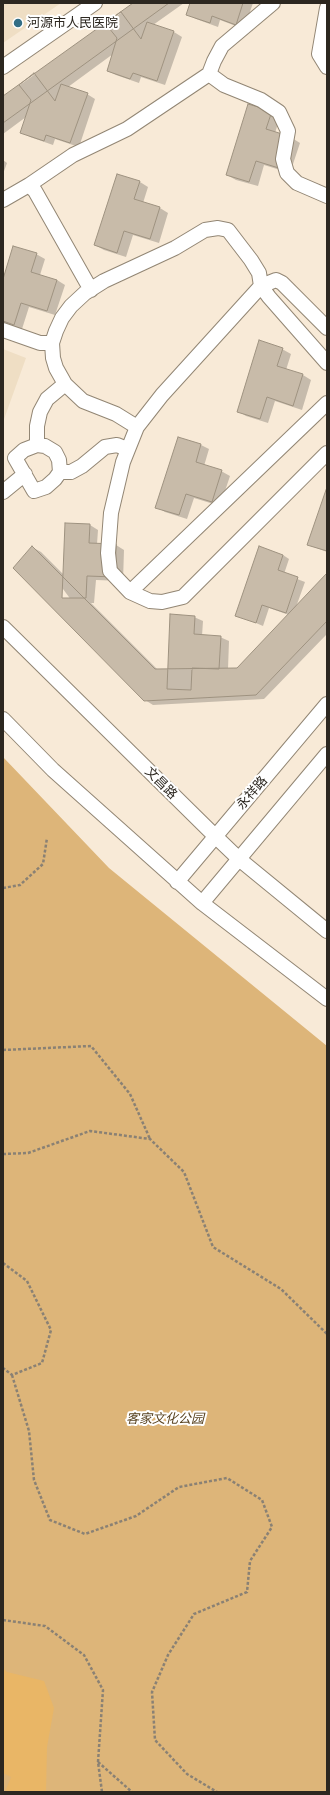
<!DOCTYPE html>
<meta charset="utf-8">
<style>
body{margin:0}
#map{position:relative;width:330px;height:1795px;overflow:hidden;background:#f8ead7;font-family:"Playfair Display",serif}
canvas{display:block}
.frame{position:absolute;inset:0;border:4px solid #2c2720;pointer-events:none}
</style>
<div id="map">
<canvas width="330" height="1795"></canvas>
<div class="frame"></div>
</div>
<script>
const c = document.querySelector('canvas').getContext('2d');
c.lineJoin = 'round';
function fillPath(path, color) {
  c.fillStyle = color;
  c.fill(path, 'evenodd');
}
function poly(rows) {
  const path = new Path2D();
  for (const r of rows) {
    path.moveTo(r[0], r[1]);
    for (let i = 2; i < r.length; i += 2) path.lineTo(r[i], r[i + 1]);
  }
  return path;
}
function strokePath(path, color, width, dash) {
  c.strokeStyle = color;
  c.lineWidth = width;
  c.lineCap = dash ? 'butt' : 'round';
  c.setLineDash(dash || []);
  c.stroke(path);
}
function write(font, color, halo, rows, align = 'center') {
  c.font = font + ' "Playfair Display","Noto Sans SC",serif';
  c.lineWidth = 4;
  c.setLineDash([]);
  c.textBaseline = 'middle';
  c.strokeStyle = halo;
  c.fillStyle = color;
  for (const [text, x, y, turn = 0] of rows) {
    c.save();
    c.translate(x, y);
    c.rotate((+turn || 0) * Math.PI / 180);
    c.textAlign = isNaN(turn) ? turn : align;
    if (halo) c.strokeText(text, 0, 0);
    c.fillText(text, 0, 0);
    c.restore();
  }
}
const built = poly([
 [3,3,61,3,3,43],
 [3,349,26,358,3,422]
]);
const green = poly([
 [3,757,109,868,327,1046,327,1792,3,1792]
]);
const water = poly([
 [3,1668,7,1672,44,1681,54,1708,47,1747,46,1792,5,1792,11,1777,3,1773]
]);
const shadow = poly([
 [135,3,184,3,153,25,174,32,182,37,165,85,141,77,139,83,116,75,108,71,113,54,68,87,87,94,95,99,79,147,55,139,53,145,30,137,21,132,26,117,3,134,3,97],
 [191,3,253,3,244,29,220,20,218,27,196,19,187,14],
 [249,105,280,117,275,133,292,138,300,143,290,173,264,165,258,186,236,180,227,175],
 [3,160,7,163,3,174],
 [117,175,140,182,148,187,143,203,160,208,168,213,159,243,133,235,126,257,104,250,95,245],
 [36,254,45,259,40,275,57,280,65,285,55,315,29,307,22,329,3,323,3,283],
 [282,349,291,354,286,370,303,375,311,380,302,410,275,401,268,423,246,416,238,411],
 [179,438,201,445,209,449,204,466,221,471,230,476,220,506,194,498,187,519,165,512,157,507],
 [327,491,327,552,309,545],
 [90,525,98,530,97,544,116,545,124,550,123,581,96,580,94,603,91,603,158,670,168,670,194,617,203,621,202,636,220,637,229,641,228,669,237,669,289,615,269,608,263,626,237,615,283,555,289,559,284,574,305,582,296,607,327,574,327,634,264,699,153,705,145,700,32,547,41,552,64,575],
 [191,667,203,668,191,670]
]);
const building = poly([
 [133,3,169,3,3,123,3,96,133,3],
 [190,3,243,3,236,25,212,16,210,23,186,15,190,3],
 [121,12,141,39,147,22,174,31,157,81,133,73,130,79,107,71,117,38,105,23,121,12],
 [34,73,55,101,61,84,88,93,70,143,46,135,44,141,20,133,31,100,19,85,34,73],
 [248,104,272,111,266,129,292,137,282,169,256,161,249,182,226,175,248,104],
 [117,174,140,181,134,199,160,207,150,239,124,231,117,253,94,245,117,174],
 [13,246,37,253,31,272,57,280,47,311,21,303,14,325,3,321,3,279,13,246],
 [259,340,283,348,277,366,303,374,293,406,267,397,260,419,237,412,259,340],
 [178,437,201,444,196,462,222,470,212,502,186,494,179,515,155,508,178,437],
 [327,487,327,551,307,545,327,487],
 [65,523,90,524,89,543,116,544,115,577,87,576,86,598,62,598,65,523],
 [32,546,155,669,237,668,327,573,327,621,256,695,144,701,13,568,32,546],
 [259,546,283,555,278,570,298,577,286,613,262,605,256,623,235,616,259,546],
 [170,614,195,616,194,634,221,636,219,669,192,668,191,690,167,689,170,614]
]);
const path = poly([
 [3,888,20,885,43,864,47,838],
 [3,1050,91,1046,130,1094,150,1139],
 [3,1154,28,1153,90,1131,150,1139,184,1172,213,1247,281,1289,327,1334],
 [3,1263,27,1281,51,1330,42,1363,12,1375,3,1368],
 [12,1375,29,1431,34,1480,50,1520,85,1534,136,1516,179,1487,227,1478,262,1500,272,1527,250,1561,247,1592,194,1614,168,1655,152,1692,155,1740,187,1774,217,1792],
 [3,1620,45,1626,84,1655,103,1690,98,1762,102,1792],
 [98,1762,132,1792]
]);
const minor = poly([
 [327,8,319,54,327,67],
 [3,67,95,3],
 [209,74,214,61,222,46,273,3],
 [29,185,73,155,127,129,209,74,224,85,261,100,279,112,288,131,283,159,287,173,297,183,327,196],
 [3,200,29,185,35,191,91,290],
 [327,328,282,283,276,280,261,286,162,395,137,427,123,462,111,513,108,553,110,571,130,592,150,601,162,602,183,597,327,453],
 [3,330,40,343,52,343],
 [137,427,116,414,83,401,65,384,56,368,53,358,52,343,56,331,62,318,71,306,85,293,104,281,175,248,205,230,218,228,228,230,251,260,259,273,261,286,269,297,327,363],
 [37,445,45,446,55,452,59,460,60,472,55,479,46,487,34,491,15,458,24,450,37,445],
 [37,445,37,426,40,412,47,399,65,384],
 [60,472,71,472,82,466,105,447,117,445,127,449],
 [3,492,25,474],
 [130,592,327,403],
 [3,627,215,836,239,859,327,931],
 [3,719,53,770,202,903,327,999],
 [177,882,327,704],
 [202,903,327,754]
]);
const markers = [
 [18,23,5,"#336e86"]
];
const poiNames = [
 ["河源市人民医院",27,23]
];
const streetNames = [
 ["文昌路",161,783,45],
 ["永祥路",252,793,-49]
];
const parkNames = [
 ["客家文化公园",165,1419]
];
fillPath(built, '#efdec4');
fillPath(green, '#ddb579');
fillPath(water, '#e9b666');
fillPath(shadow, '#0003');
fillPath(building, '#c8bba9');
strokePath(building, '#9e9280', 1);
strokePath(minor, '#928674', 16);
strokePath(path, '#8a8174', 2.5, [3, 2]);
strokePath(minor, '#fff', 14);
for (const [x, y, r, color] of markers) {
  const dot = new Path2D();
  dot.arc(x, y, r, 0, 2 * Math.PI);
  c.fillStyle = color;
  c.fill(dot);
  strokePath(dot, '#fff', 1.5);
}
write('13px', '#2c2720', '#fff', poiNames, 'left');
write('13px', '#2c2720', '#fff', streetNames);
write('italic 13px', '#594321', '#fff', parkNames);
</script>
